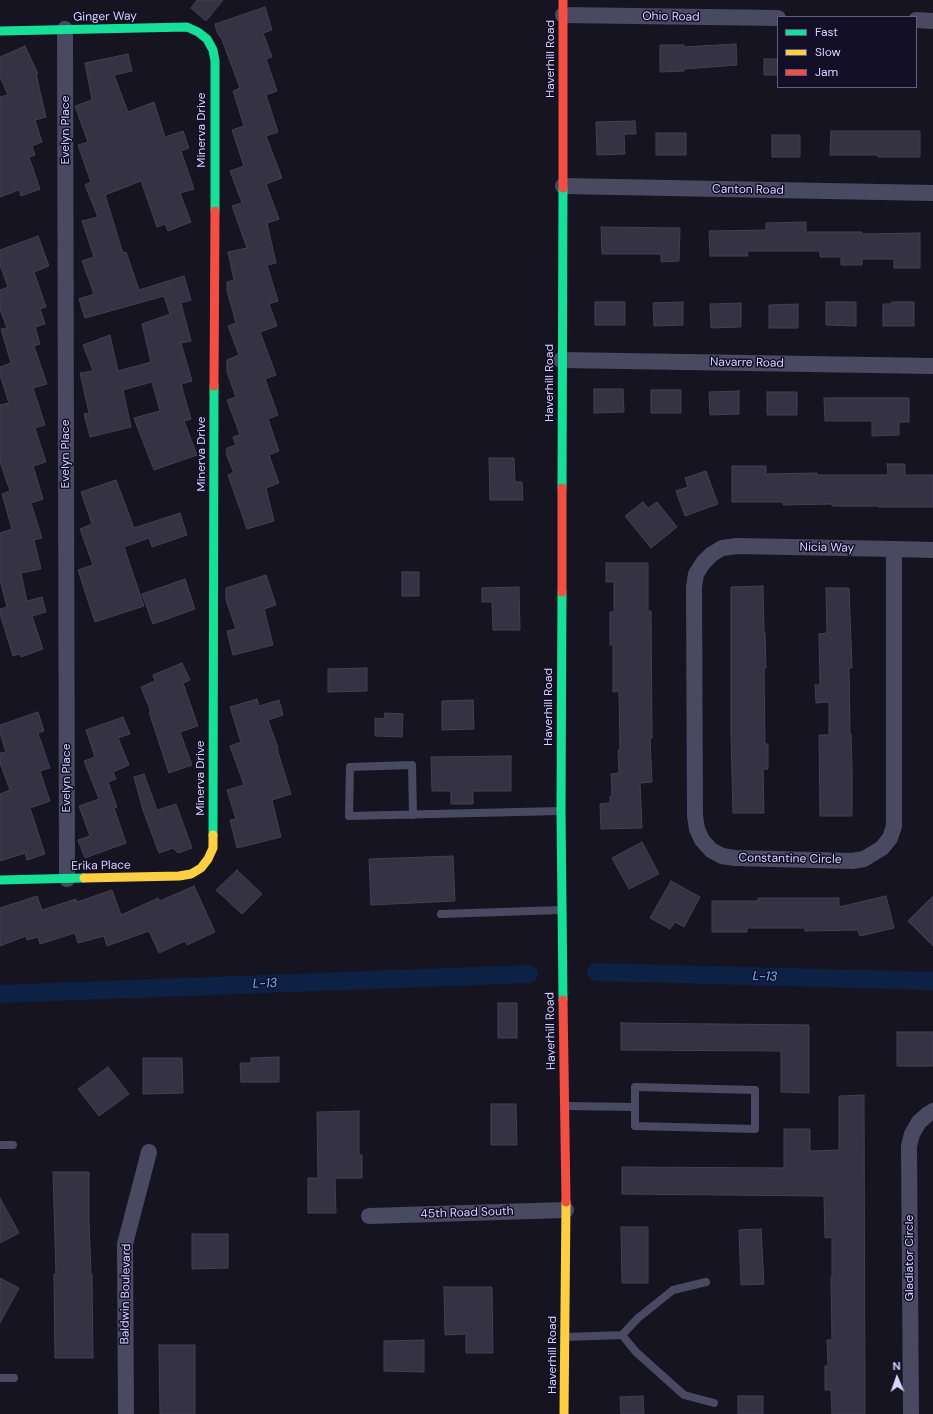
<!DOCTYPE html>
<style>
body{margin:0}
#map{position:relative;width:933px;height:1414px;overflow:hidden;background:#161421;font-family:"DM Sans",sans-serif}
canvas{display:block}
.legend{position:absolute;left:777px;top:16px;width:140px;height:72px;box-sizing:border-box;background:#130f26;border:1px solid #625e7d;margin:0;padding:5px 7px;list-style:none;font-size:12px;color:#d9d4ff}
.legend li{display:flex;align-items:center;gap:8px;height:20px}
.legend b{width:20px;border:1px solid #625e7d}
.north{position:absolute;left:877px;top:1358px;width:40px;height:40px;-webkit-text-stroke:3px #130f26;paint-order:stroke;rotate:358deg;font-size:11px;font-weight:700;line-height:16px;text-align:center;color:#d9d4ff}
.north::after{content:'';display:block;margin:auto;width:14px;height:18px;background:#d9d4ff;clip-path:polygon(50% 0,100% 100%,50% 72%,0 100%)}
</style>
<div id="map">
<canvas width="933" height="1414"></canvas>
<ul class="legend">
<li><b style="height:5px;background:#16e098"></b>Fast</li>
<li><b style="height:5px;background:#ffcf43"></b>Slow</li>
<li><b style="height:5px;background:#f24e42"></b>Jam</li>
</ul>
<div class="north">N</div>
</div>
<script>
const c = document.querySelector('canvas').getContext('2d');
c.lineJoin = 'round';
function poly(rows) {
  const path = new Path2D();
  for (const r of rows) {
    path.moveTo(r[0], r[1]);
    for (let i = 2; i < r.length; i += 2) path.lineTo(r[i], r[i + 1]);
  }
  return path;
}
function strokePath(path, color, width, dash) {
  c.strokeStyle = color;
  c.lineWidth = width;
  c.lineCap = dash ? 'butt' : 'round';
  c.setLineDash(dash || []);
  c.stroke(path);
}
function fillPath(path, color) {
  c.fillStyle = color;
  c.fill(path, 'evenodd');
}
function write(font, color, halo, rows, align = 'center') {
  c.font = font + ' "DM Sans",sans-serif';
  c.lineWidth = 3;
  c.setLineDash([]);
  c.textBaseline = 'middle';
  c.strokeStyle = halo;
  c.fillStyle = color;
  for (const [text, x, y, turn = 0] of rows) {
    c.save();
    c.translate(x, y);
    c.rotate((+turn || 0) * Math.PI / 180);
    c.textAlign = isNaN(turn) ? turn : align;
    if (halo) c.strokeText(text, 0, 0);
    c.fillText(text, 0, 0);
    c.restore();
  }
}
const canal = poly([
 [596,972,933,981],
 [0,994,529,974]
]);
const building = poly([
 [197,0,223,0,206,21,191,8,197,0],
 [265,7,272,30,263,33,272,57,266,59,277,91,266,95,278,132,266,136,282,178,266,184,279,219,267,223,276,263,267,265,278,301,269,304,277,326,260,332,276,375,265,379,278,415,268,419,279,451,269,455,279,483,266,488,274,521,247,529,228,475,234,473,226,454,227,448,236,445,233,437,240,435,227,400,236,397,227,372,227,360,239,355,228,326,236,323,227,291,227,282,234,280,228,252,247,248,232,206,242,203,230,171,244,166,232,130,244,126,233,91,240,88,221,37,220,37,217,32,215,24,265,7],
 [736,44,737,65,684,69,684,71,660,72,660,45,684,45,684,47,736,44],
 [25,46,38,74,36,74,46,117,35,120,42,142,32,146,35,155,29,157,40,189,21,196,19,190,0,197,0,97,8,95,0,77,0,57,25,46],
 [128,54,132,71,114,75,128,112,154,102,165,137,183,131,189,148,181,151,194,189,180,193,191,222,168,231,165,224,157,227,141,181,105,195,123,253,126,252,139,290,184,276,191,300,181,303,191,341,181,343,192,381,181,384,191,419,184,421,197,455,154,470,134,418,160,411,152,382,123,390,131,427,90,437,84,414,89,413,80,373,93,371,83,345,110,335,118,371,151,362,142,324,170,314,164,296,85,318,79,299,94,294,82,261,94,257,82,221,98,217,85,185,91,182,78,145,88,142,75,106,92,100,85,63,128,54],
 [764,59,778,59,778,75,764,75,764,59],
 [635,121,636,134,624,134,625,154,597,155,596,122,635,121],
 [831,131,920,131,920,157,878,157,878,155,830,155,831,131],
 [656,133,686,133,686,155,656,155,656,133],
 [772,135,800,135,800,157,772,157,772,135],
 [806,222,806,232,862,232,862,234,920,233,920,268,894,268,894,259,862,259,862,265,841,265,841,257,820,257,820,251,747,251,748,256,710,256,709,231,766,230,766,223,806,222],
 [601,227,680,228,679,261,661,262,661,254,602,254,601,227],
 [38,236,49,266,34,272,46,307,40,309,45,324,35,327,40,344,34,346,47,384,33,388,45,425,35,428,46,462,33,466,43,499,31,503,42,538,34,540,41,569,21,573,27,601,42,597,46,612,32,616,43,649,21,657,20,654,13,656,0,614,0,609,7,607,0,580,0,533,12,529,2,494,10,491,0,462,0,405,9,403,0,375,0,367,11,363,1,329,7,328,0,310,0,290,8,287,0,265,0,250,38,236],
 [595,302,625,302,625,325,595,325,595,302],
 [683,302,683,325,654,326,653,303,683,302],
 [826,302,856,302,856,326,826,325,826,302],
 [892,302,914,302,914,326,883,326,883,304,892,304,892,302],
 [741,303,741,327,711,328,710,304,741,303],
 [798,304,798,328,769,328,769,305,798,304],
 [594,389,623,389,624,412,594,413,594,389],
 [651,390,681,390,681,413,651,413,651,390],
 [739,391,739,414,710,415,709,392,739,391],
 [767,392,797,392,797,415,767,415,767,392],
 [824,398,909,398,909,422,899,422,899,435,872,436,872,421,825,421,824,398],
 [489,458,514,458,515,482,522,482,523,500,490,500,489,458],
 [887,464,905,464,905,475,933,475,933,507,878,507,878,506,832,506,832,504,783,505,783,502,732,502,732,466,766,466,766,474,817,473,817,475,888,475,887,464],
 [706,471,718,504,685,516,676,491,688,487,685,478,706,471],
 [116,480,134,528,180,513,187,535,152,547,149,538,124,547,144,606,95,622,78,570,93,565,80,529,92,524,81,492,116,480],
 [643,502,648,508,657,502,677,527,651,548,625,516,643,502],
 [606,563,648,563,648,611,651,611,652,738,650,738,652,782,640,783,642,828,601,829,600,804,610,803,610,796,612,796,611,774,619,773,618,750,620,750,619,691,613,692,613,645,610,645,610,612,614,612,614,582,606,582,606,563],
 [402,572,419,572,419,596,402,596,402,572],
 [266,575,276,605,264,609,273,645,233,655,227,631,236,629,226,600,226,588,266,575],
 [185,579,195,609,153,624,142,594,185,579],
 [763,586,764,633,765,633,766,668,764,668,765,744,768,744,768,769,763,769,764,813,733,813,731,734,731,587,763,586],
 [519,587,520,630,493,630,492,602,482,602,482,588,519,587],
 [826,588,849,588,852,668,849,668,850,734,851,734,852,769,852,816,820,816,819,735,829,735,829,702,816,703,815,685,820,685,819,634,827,633,826,588],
 [182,663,190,680,183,683,198,726,180,732,192,765,169,773,149,712,151,712,141,687,155,681,153,675,182,663],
 [367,668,367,691,328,692,328,669,367,668],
 [257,699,259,706,279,700,283,715,268,720,278,748,277,749,291,794,272,800,281,837,237,848,230,820,236,819,227,790,244,785,230,746,241,742,230,707,257,699],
 [473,700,474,729,442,730,442,701,473,700],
 [38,712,44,731,38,733,50,768,40,771,50,801,30,808,45,854,27,860,25,853,0,861,0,794,10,790,0,763,0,753,6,752,0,733,0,725,38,712],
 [385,713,403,714,402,737,375,736,375,718,384,719,385,713],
 [123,717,130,734,118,738,129,765,113,772,116,779,108,782,117,807,114,808,126,843,85,858,78,840,90,836,79,806,99,799,84,761,95,757,86,730,123,717],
 [511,756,511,791,473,791,473,804,451,804,451,791,432,791,431,757,511,756],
 [144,774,157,810,176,804,192,848,178,853,173,848,159,853,143,810,134,777,144,774],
 [642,842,659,874,629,889,612,858,642,842],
 [453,856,455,901,371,905,369,859,453,856],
 [237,870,262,894,242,914,216,890,237,870],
 [671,881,700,897,684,927,675,922,670,929,650,918,671,881],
 [194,886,215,932,187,945,185,941,159,953,149,931,107,946,104,936,78,943,75,933,40,944,38,937,27,940,26,936,0,946,0,908,37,896,42,910,76,899,77,902,112,890,121,915,158,898,160,901,194,886],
 [886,896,894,928,860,936,858,930,805,931,805,928,747,928,747,932,712,932,712,901,758,901,758,898,839,898,839,907,886,896],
 [933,896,933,946,908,921,933,896],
 [498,1003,517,1003,517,1038,498,1038,498,1003],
 [621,1023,809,1025,809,1093,781,1092,781,1051,621,1050,621,1023],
 [897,1032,933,1032,933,1066,897,1066,897,1032],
 [279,1057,279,1082,241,1082,240,1063,251,1063,251,1058,279,1057],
 [143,1058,182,1058,183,1093,143,1094,143,1058],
 [108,1067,129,1094,99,1116,78,1089,108,1067],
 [864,1095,865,1414,832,1414,831,1390,825,1390,825,1366,828,1366,827,1340,832,1340,831,1277,832,1277,832,1237,825,1238,824,1196,622,1194,622,1167,784,1168,784,1129,810,1129,810,1151,839,1150,839,1096,864,1095],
 [491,1104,516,1104,517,1145,491,1145,491,1104],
 [359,1111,359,1155,362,1155,362,1178,335,1178,336,1213,308,1213,308,1178,318,1178,317,1112,359,1111],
 [53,1172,89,1172,89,1222,91,1274,92,1274,93,1358,55,1358,54,1274,56,1274,53,1172],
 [0,1198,19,1233,0,1243,0,1198],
 [621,1227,648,1227,648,1283,622,1283,621,1227],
 [761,1229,764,1284,741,1285,739,1230,761,1229],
 [192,1234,228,1234,228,1268,192,1269,192,1234],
 [0,1278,19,1288,0,1323,0,1278],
 [444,1287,492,1287,493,1353,466,1353,466,1334,445,1335,444,1287],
 [424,1340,424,1372,384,1371,384,1341,424,1340],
 [159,1345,195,1345,195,1414,160,1414,159,1345],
 [643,1396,644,1414,621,1414,620,1397,643,1396],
 [738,1396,763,1396,763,1414,738,1414,738,1396]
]);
const lane = poly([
 [413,815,412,765,350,767,349,816,560,811],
 [441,914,561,910],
 [565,1106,635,1107,635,1126,755,1129,755,1090,635,1087,635,1107],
 [0,1145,13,1145],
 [622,1335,638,1318,673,1290,706,1282],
 [566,1337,622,1335,636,1352,684,1395,714,1403],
 [0,1378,14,1378]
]);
const street = poly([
 [563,15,778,18],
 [916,20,933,21],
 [65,29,67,879],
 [563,186,933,193],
 [561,360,933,366],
 [894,549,894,826,890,838,882,848,864,859,852,861,735,858,722,856,711,850,702,840,697,829,695,816,694,587,696,574,703,563,712,554,722,548,737,546,894,549,933,550],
 [369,1216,566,1210],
 [126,1414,125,1244,149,1152],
 [911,1414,909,1146,912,1134,919,1122,928,1114,933,1111]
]);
const fast = poly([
 [0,31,187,27,198,32,207,39,213,50,215,61,215,211],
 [562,488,563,188],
 [562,592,561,811,563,1000],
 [213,835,214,386],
 [0,880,84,878]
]);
const slow = poly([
 [84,878,179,876,191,874,201,868,208,859,213,848,213,835],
 [564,1414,566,1202]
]);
const jam = poly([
 [563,188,563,0],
 [214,386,215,211],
 [562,592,562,488],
 [563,1000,566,1202]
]);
const streetNames = [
 ["Ginger Way",105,17,-1],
 ["Ohio Road",671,17,1],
 ["Haverhill Road",551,59,-90],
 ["Evelyn Place",66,130,-90],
 ["Minerva Drive",202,130,-90],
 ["Canton Road",748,190,1],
 ["Navarre Road",747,363,1],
 ["Haverhill Road",550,383,-90],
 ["Evelyn Place",66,454,-90],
 ["Minerva Drive",202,454,-90],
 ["Nicia Way",827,548,1],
 ["Haverhill Road",549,707,-90],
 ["Evelyn Place",67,778,-90],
 ["Minerva Drive",201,778,-90],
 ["Constantine Circle",790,859,1],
 ["Erika Place",101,866,-1],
 ["Haverhill Road",551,1031,-91],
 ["45th Road South",467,1213,-2],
 ["Gladiator Circle",910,1258,-90],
 ["Baldwin Boulevard",126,1294,-89],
 ["Haverhill Road",553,1355,-90]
];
const waterNames = [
 ["L-13",765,977,2],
 ["L-13",265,984,-2]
];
strokePath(canal, '#0d2144', 18);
fillPath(building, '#343243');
strokePath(building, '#433f54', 1);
strokePath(lane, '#4a4962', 8);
strokePath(street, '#4a4962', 16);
strokePath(fast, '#16e098', 9);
strokePath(slow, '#ffcf43', 9);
strokePath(jam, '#f24e42', 9);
write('12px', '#d9d4ff', '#130f26', streetNames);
write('italic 13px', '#62b6ff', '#130f26', waterNames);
</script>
